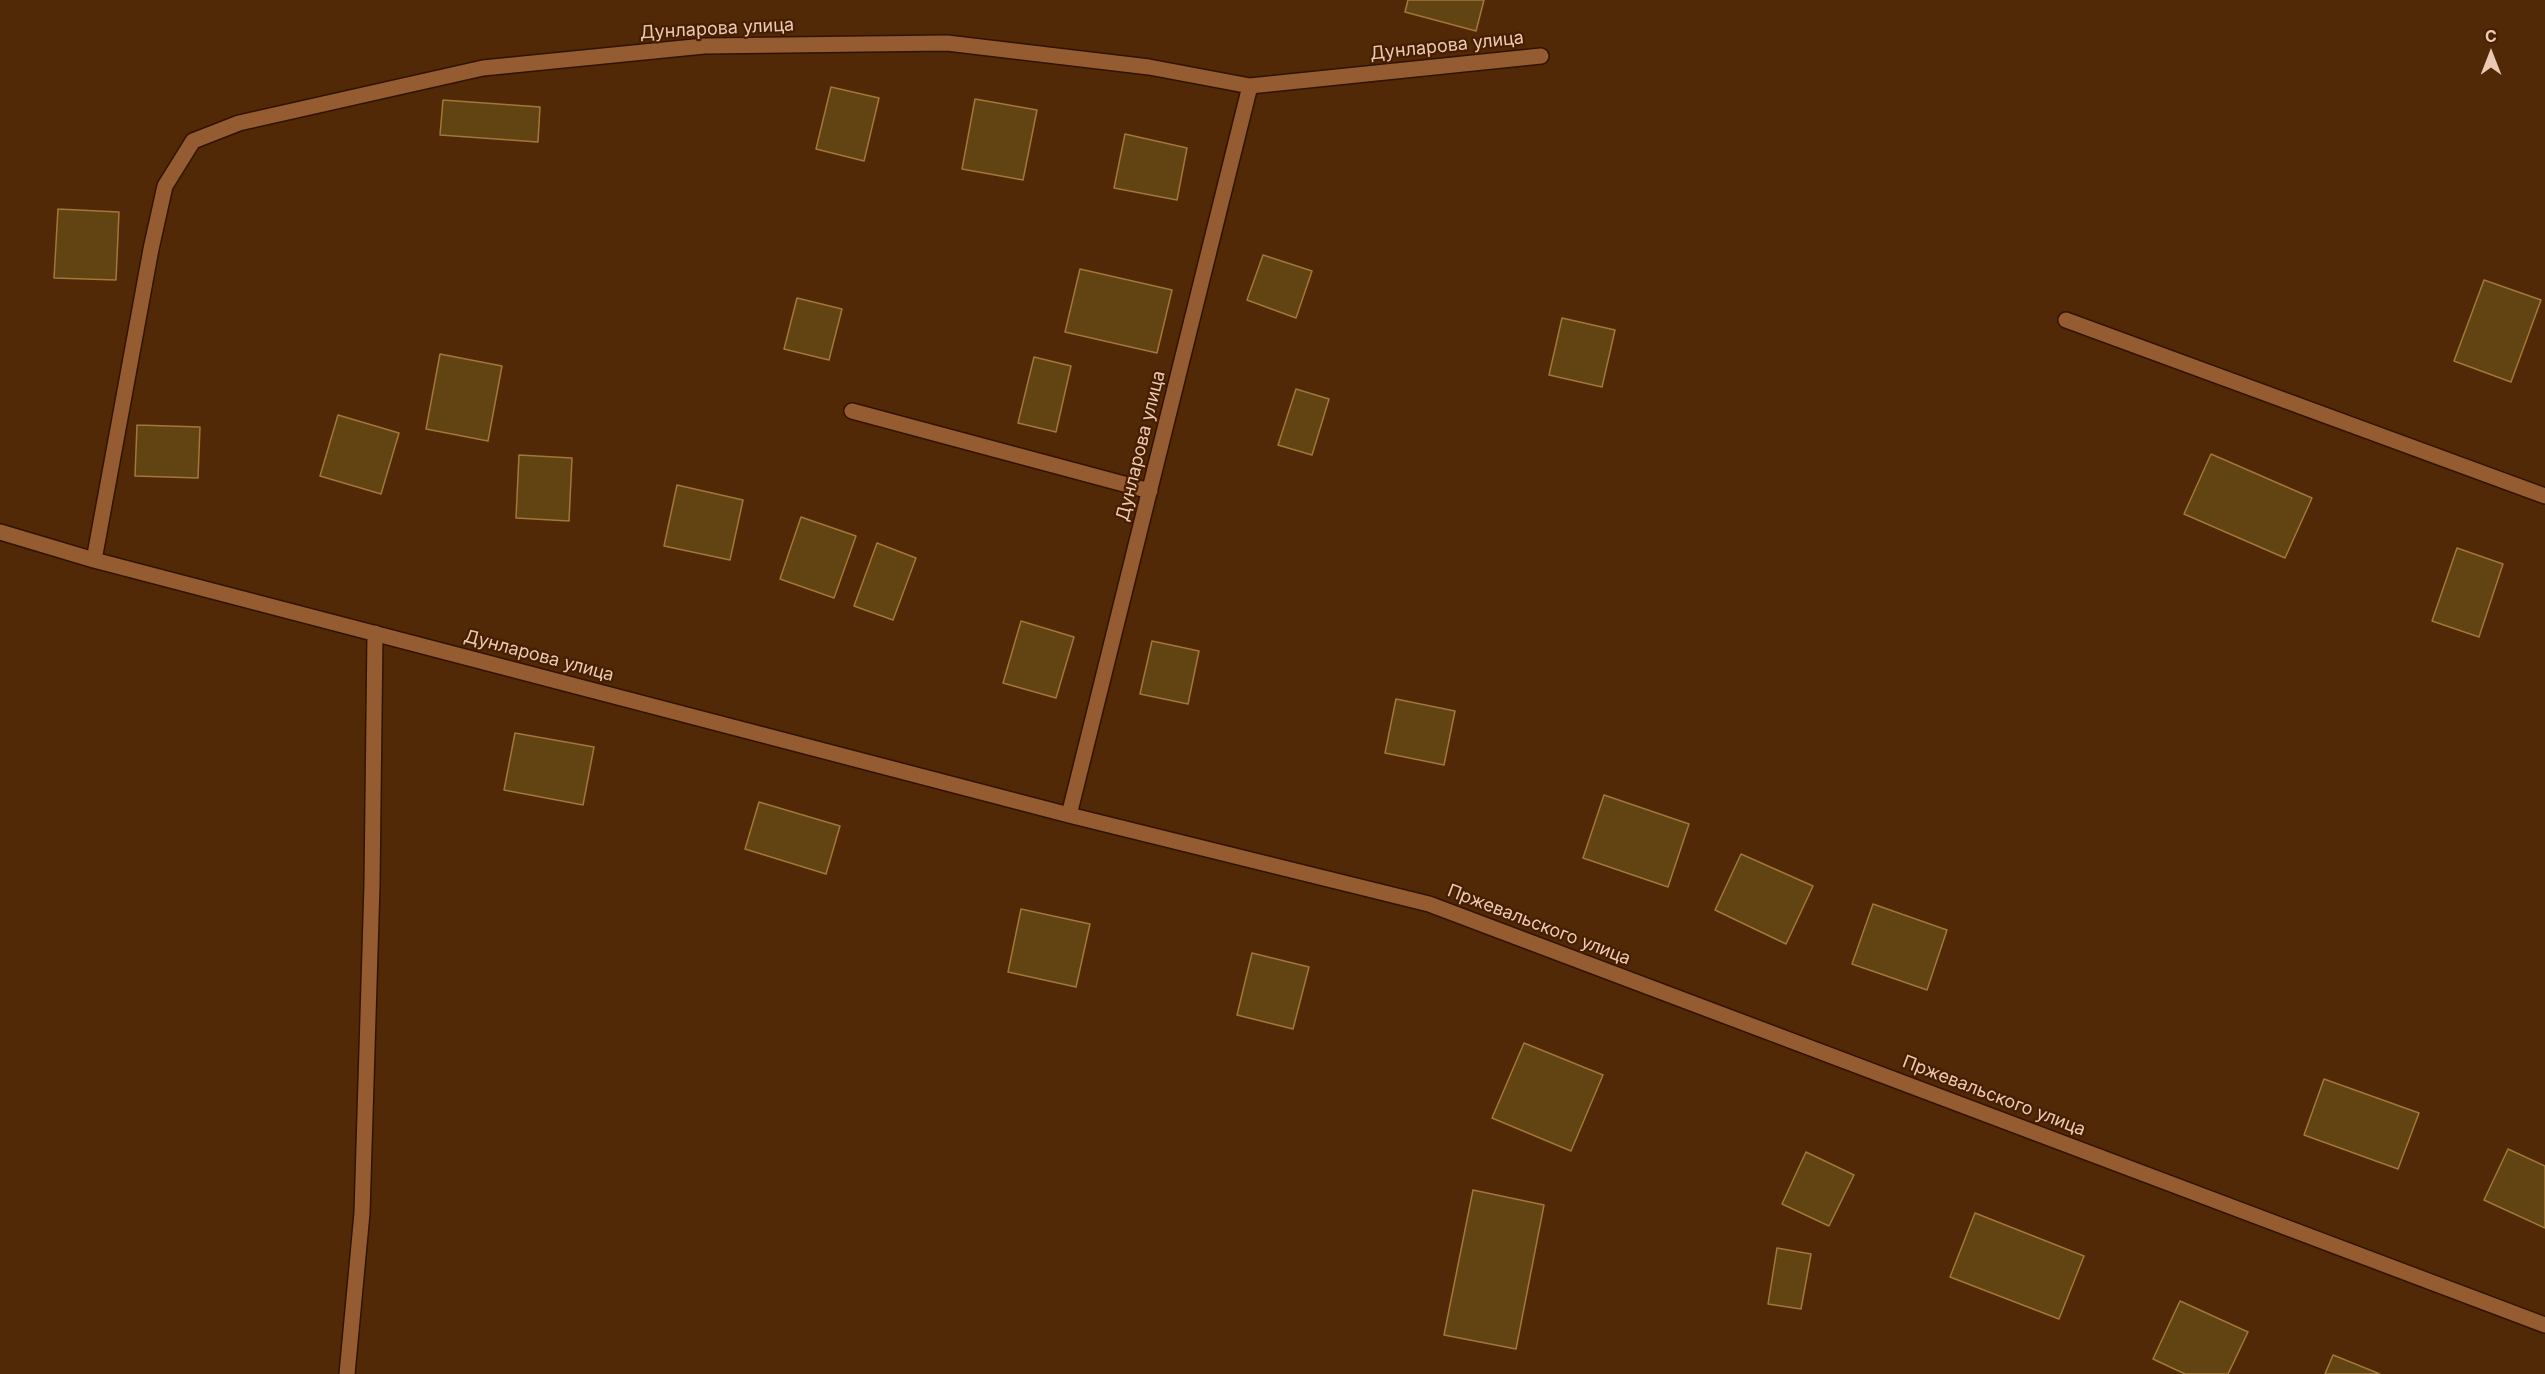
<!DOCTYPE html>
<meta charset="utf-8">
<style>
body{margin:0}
#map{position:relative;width:2545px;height:1374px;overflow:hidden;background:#522906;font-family:Inter,sans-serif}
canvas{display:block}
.north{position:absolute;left:2461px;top:24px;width:60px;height:60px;-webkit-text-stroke:4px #471e00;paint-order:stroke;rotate:0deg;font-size:16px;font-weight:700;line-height:24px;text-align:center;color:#ebcab4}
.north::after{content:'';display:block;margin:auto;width:21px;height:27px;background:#ebcab4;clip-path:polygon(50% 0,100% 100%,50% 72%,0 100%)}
</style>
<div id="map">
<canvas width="2545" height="1374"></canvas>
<div class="north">С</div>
</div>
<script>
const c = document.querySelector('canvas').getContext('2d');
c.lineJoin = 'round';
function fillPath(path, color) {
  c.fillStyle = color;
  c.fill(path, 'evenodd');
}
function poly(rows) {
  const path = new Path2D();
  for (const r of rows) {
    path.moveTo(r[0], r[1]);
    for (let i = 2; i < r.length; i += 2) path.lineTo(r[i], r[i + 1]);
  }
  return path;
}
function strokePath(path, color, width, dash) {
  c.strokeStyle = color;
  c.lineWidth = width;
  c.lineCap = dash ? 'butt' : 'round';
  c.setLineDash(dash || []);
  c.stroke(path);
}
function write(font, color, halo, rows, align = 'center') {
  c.font = font + ' Inter,sans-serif';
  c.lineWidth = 4.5;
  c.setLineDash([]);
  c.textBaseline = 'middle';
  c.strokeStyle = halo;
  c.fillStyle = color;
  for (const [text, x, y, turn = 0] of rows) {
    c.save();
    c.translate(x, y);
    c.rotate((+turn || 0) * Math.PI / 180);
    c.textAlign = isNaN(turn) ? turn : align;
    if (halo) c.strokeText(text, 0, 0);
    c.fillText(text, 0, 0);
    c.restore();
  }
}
const building = poly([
 [1408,0,1484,0,1476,31,1405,12,1408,0],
 [831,87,879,98,864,161,816,149,831,87],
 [975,99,1037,110,1023,180,962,169,975,99],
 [443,100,540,107,538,142,440,135,443,100],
 [1125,134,1187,148,1177,200,1114,188,1125,134],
 [58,209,119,212,116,280,54,278,58,209],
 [1263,255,1312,271,1296,318,1247,300,1263,255],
 [1080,269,1172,290,1157,353,1065,332,1080,269],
 [2484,280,2541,300,2511,382,2454,361,2484,280],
 [797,298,842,309,829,360,784,349,797,298],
 [1562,318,1615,330,1602,387,1549,375,1562,318],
 [440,354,502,366,488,441,426,429,440,354],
 [1034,357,1071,366,1056,432,1018,423,1034,357],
 [1296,389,1329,399,1312,455,1278,445,1296,389],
 [338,415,399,433,381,494,320,476,338,415],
 [137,425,200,427,198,478,135,476,137,425],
 [2211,454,2312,498,2285,558,2184,514,2211,454],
 [519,455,572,458,569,521,516,518,519,455],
 [677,485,743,500,730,560,664,546,677,485],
 [801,517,856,536,834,598,780,579,801,517],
 [877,543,916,558,893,620,854,606,877,543],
 [2457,548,2503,564,2479,637,2432,621,2457,548],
 [1021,621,1074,637,1056,698,1003,683,1021,621],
 [1152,641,1199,651,1188,704,1140,694,1152,641],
 [1396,699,1455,711,1444,765,1385,753,1396,699],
 [515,733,594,747,583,805,504,790,515,733],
 [1604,795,1689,824,1668,887,1583,858,1604,795],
 [759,802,840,826,826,874,745,849,759,802],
 [1741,854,1813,886,1786,944,1715,910,1741,854],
 [1873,904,1947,930,1927,990,1852,964,1873,904],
 [1021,909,1090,924,1076,987,1008,972,1021,909],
 [1252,953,1309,967,1293,1029,1237,1015,1252,953],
 [1524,1043,1603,1075,1571,1151,1492,1118,1524,1043],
 [2324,1079,2419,1113,2398,1169,2304,1135,2324,1079],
 [2508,1149,2545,1166,2545,1228,2484,1200,2508,1149],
 [1806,1152,1854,1175,1829,1226,1782,1204,1806,1152],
 [1473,1190,1544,1205,1516,1349,1444,1335,1473,1190],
 [1975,1213,2084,1256,2059,1319,1950,1277,1975,1213],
 [1777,1248,1811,1254,1801,1309,1768,1304,1777,1248],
 [2180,1301,2248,1332,2228,1374,2185,1374,2153,1359,2180,1301],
 [2333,1355,2380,1374,2325,1374,2333,1355]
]);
const minor = poly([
 [2066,320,2545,496],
 [852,411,1150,491],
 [0,532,94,560,1069,815,1429,904,2545,1325],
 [94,560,151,249,165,186,193,141,239,123,483,68,704,46,947,43,1149,67,1250,86,1541,56],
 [1069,815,1250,86],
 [347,1374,362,1213,372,885,375,633]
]);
const streetNames = [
 ["Дунларова улица",717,29,-3],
 ["Дунларова улица",1447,46,-6],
 ["Дунларова улица",1141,446,-76],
 ["Дунларова улица",539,656,15],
 ["Пржевальского улица",1539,925,21],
 ["Пржевальского улица",1994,1096,21]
];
fillPath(building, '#624312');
strokePath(building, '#a2783a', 1.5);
strokePath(minor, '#311400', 18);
strokePath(minor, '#955b31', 15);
write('18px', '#ebcab4', '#471e00', streetNames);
</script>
